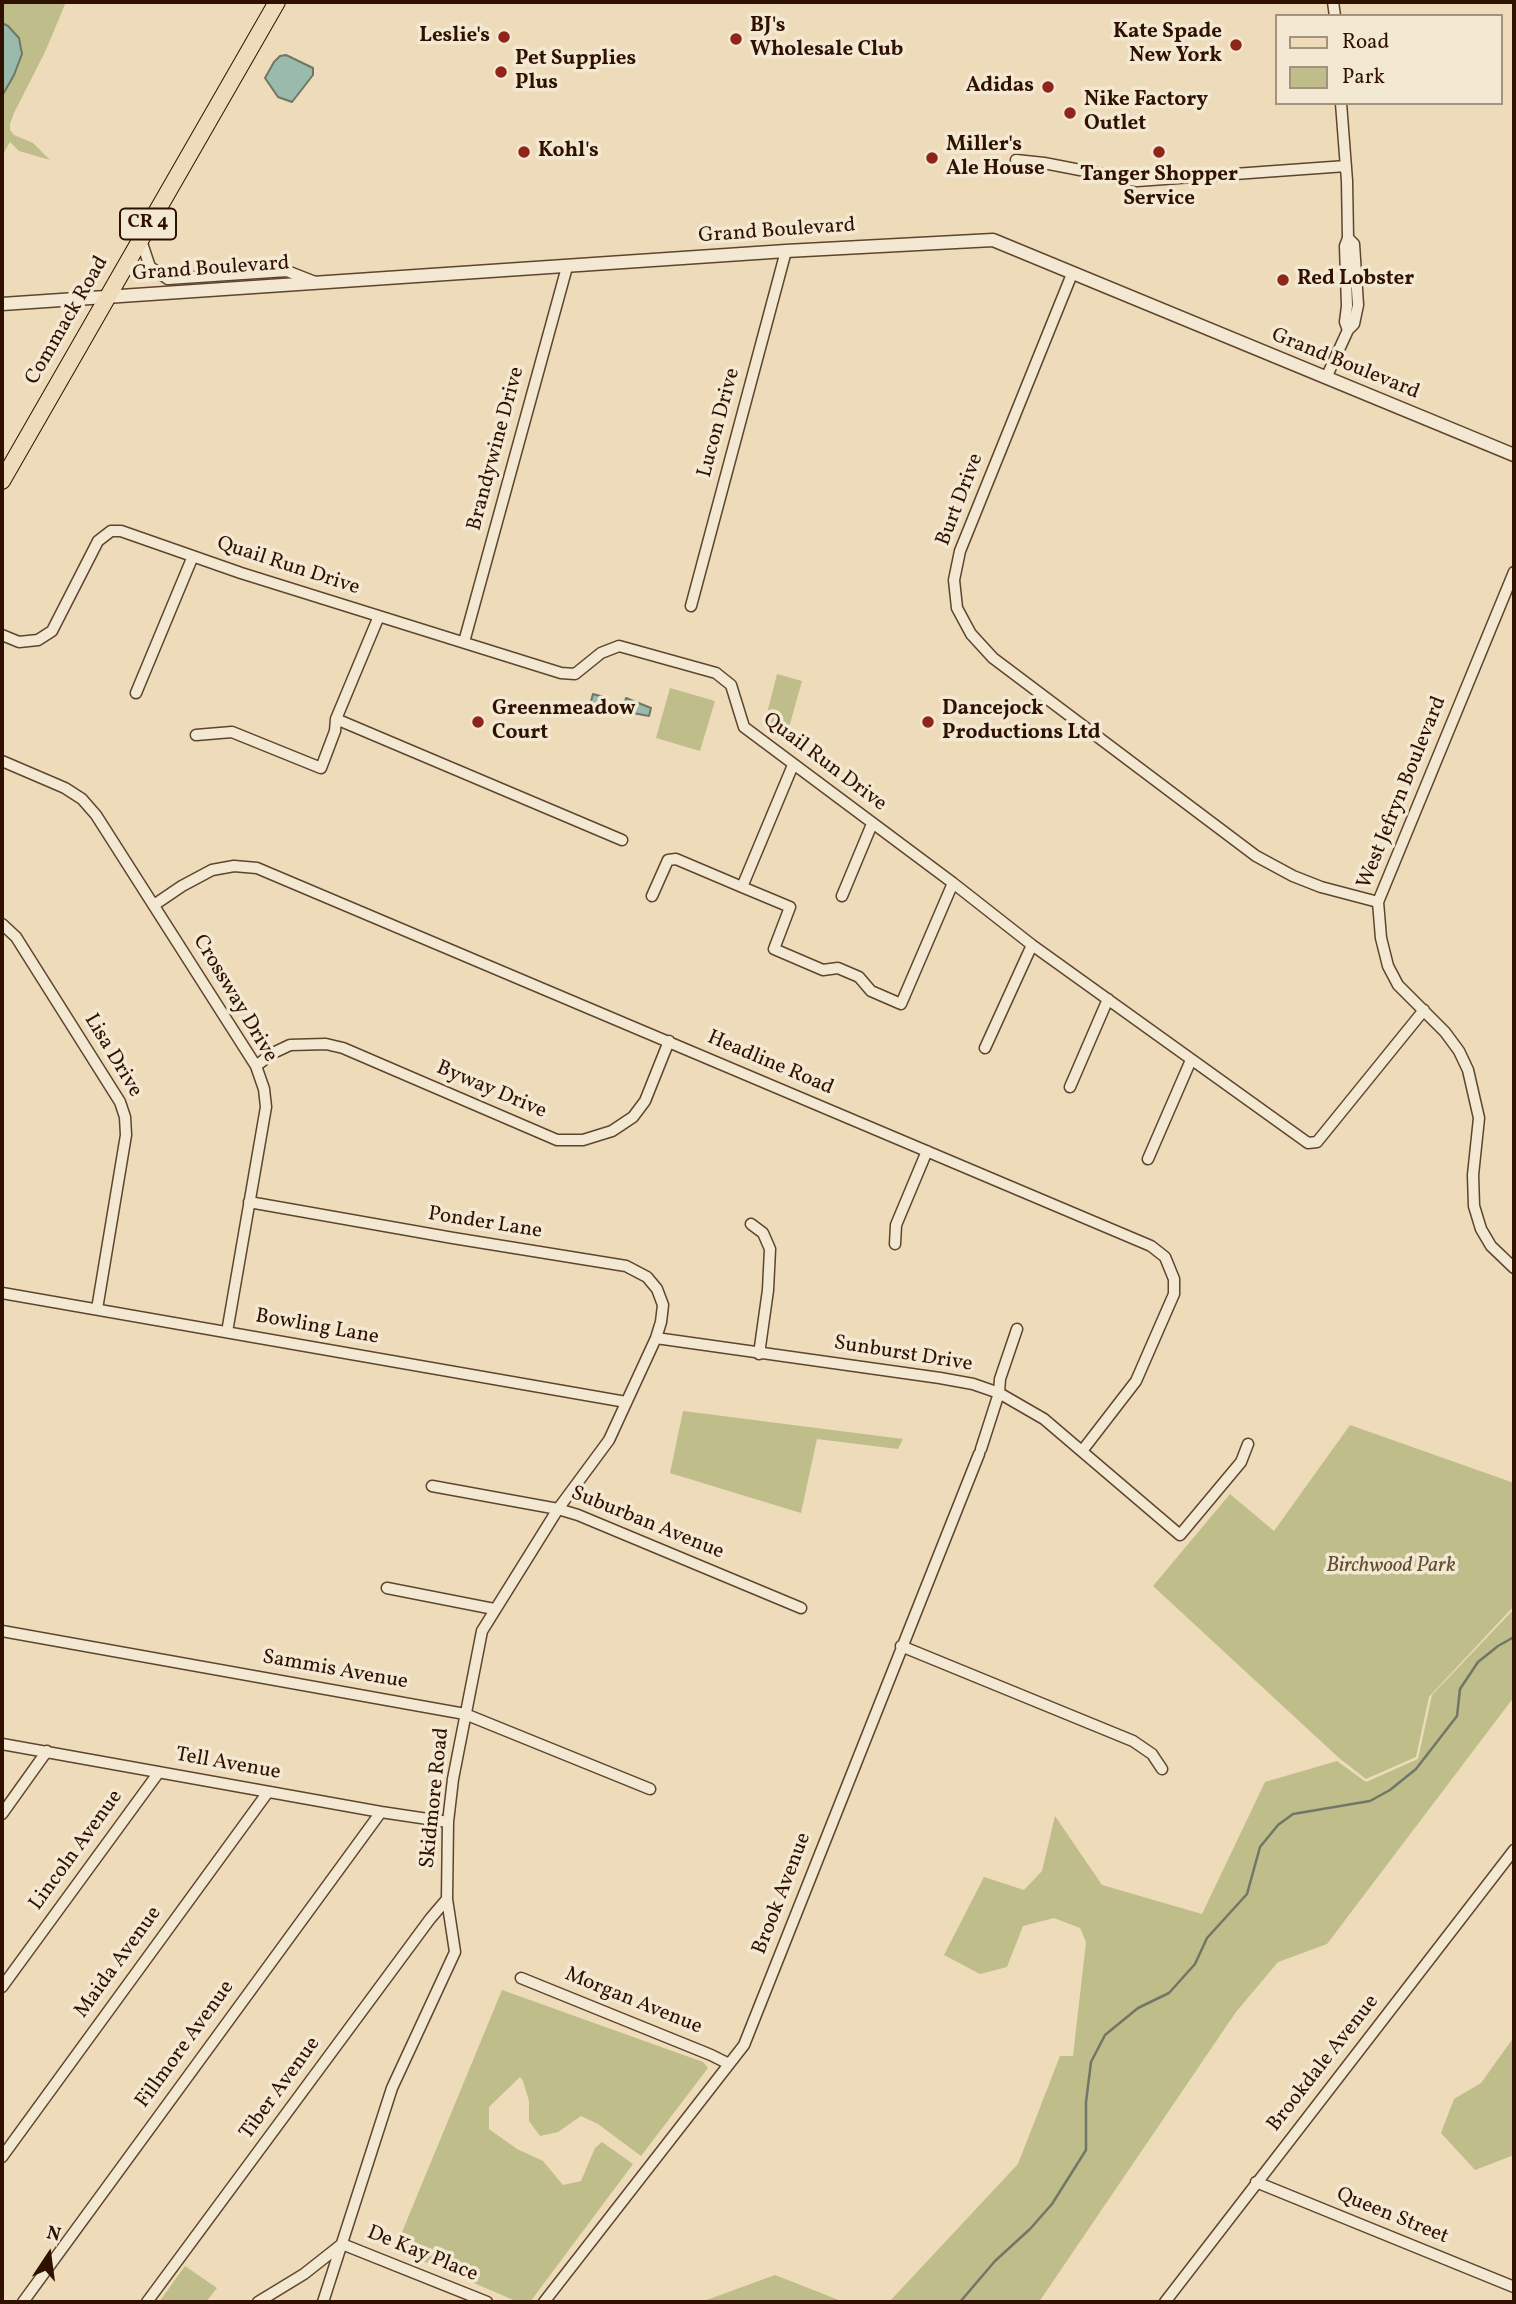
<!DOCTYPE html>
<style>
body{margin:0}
#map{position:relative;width:1516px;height:2304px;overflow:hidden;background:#eddbb9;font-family:Vollkorn,serif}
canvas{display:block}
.frame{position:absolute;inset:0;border:4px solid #301100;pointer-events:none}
.legend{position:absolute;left:1275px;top:14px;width:228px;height:91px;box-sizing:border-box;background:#f3e8d2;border:2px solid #a5927e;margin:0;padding:9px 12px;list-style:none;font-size:21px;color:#301100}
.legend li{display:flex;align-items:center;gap:14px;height:35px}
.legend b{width:35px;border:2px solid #a5927e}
.north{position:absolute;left:14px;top:2220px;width:70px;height:70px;-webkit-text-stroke:5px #f3e8d2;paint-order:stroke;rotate:13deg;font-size:19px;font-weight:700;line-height:28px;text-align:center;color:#301100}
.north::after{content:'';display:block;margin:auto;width:24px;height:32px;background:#301100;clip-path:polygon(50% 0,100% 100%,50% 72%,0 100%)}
</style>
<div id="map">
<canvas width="1516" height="2304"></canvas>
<div class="frame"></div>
<ul class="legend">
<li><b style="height:9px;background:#eddbb9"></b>Road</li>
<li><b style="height:19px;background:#bfbe8a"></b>Park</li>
</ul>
<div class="north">N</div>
</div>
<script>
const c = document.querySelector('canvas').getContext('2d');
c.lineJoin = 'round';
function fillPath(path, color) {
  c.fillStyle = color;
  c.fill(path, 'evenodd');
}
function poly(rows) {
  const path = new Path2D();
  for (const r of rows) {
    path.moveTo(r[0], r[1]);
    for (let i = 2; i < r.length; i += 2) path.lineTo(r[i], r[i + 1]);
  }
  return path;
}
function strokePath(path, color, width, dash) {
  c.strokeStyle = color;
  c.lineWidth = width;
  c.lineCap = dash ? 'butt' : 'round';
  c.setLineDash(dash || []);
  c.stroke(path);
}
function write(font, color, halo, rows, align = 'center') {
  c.font = font + ' Vollkorn,serif';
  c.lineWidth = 7;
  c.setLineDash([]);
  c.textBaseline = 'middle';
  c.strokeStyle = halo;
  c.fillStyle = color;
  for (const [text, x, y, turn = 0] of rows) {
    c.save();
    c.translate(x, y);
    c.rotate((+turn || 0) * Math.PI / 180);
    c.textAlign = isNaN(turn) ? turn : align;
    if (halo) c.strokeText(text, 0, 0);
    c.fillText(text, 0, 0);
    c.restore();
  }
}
const green = poly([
 [2,2,66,2,45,52,14,113,10,124,10,130,14,135,33,143,50,160,19,151,10,142,2,156,2,96,8,83,19,38,8,26,2,23],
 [777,674,802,681,788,731,764,725],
 [670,688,715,701,700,751,656,738],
 [683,1411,903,1439,898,1449,817,1439,801,1513,670,1473],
 [1350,1425,1514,1483,1514,1606,1429,1697,1416,1757,1366,1779,1339,1758,1153,1586,1230,1494,1274,1531],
 [1514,1609,1514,1697,1327,1944,1278,1962,1236,2012,1039,2302,889,2302,1018,2164,1060,2056,1073,2056,1086,1942,1080,1928,1054,1918,1023,1926,1007,1967,980,1974,944,1955,984,1877,1024,1890,1042,1871,1055,1816,1102,1885,1202,1914,1265,1782,1337,1761,1366,1782,1418,1759,1432,1695],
 [502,1990,703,2062,708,2068,641,2156,598,2124,581,2116,558,2132,540,2136,529,2121,529,2101,523,2081,520,2077,489,2107,489,2129,517,2149,543,2161,563,2185,581,2181,595,2148,602,2142,633,2164,530,2302,518,2302,395,2249],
 [1514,2037,1514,2155,1475,2170,1441,2133,1454,2099,1481,2083],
 [185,2266,217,2288,206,2302,159,2302],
 [775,2275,844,2302,701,2302]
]);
const water = poly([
 [2,23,8,26,19,38,22,54,14,75,2,96,2,23],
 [286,55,313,68,313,75,292,102,278,97,265,78,274,62,280,56,286,55],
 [593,694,604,697,599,715,588,712,593,694],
 [626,698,651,708,649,716,622,711,626,698]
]);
const stream = poly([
 [960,2302,995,2261,1030,2229,1052,2204,1086,2150,1086,2102,1091,2062,1105,2035,1138,2008,1169,1993,1195,1964,1207,1938,1247,1894,1260,1847,1278,1825,1293,1814,1370,1801,1390,1790,1416,1769,1457,1716,1460,1689,1478,1662,1498,1646,1514,1637]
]);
const minor = poly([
 [1333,2,1335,16],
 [1341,103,1347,181,1348,238,1345,246,1347,306,1345,322,1348,330],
 [1016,160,1044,163,1137,181,1346,166],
 [140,237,150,267,168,279,287,271,315,282],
 [1072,274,960,551,954,580,957,608,971,634,993,658,1256,856,1293,876,1321,887,1378,902],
 [1326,378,1348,330,1354,324,1358,305,1354,244,1348,238],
 [1514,572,1378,902,1381,938,1388,966,1398,985,1445,1032,1459,1051,1468,1070,1479,1118,1473,1175,1474,1206,1481,1229,1491,1246,1514,1268],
 [691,606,786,251],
 [2,635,19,642,38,640,52,631,98,541,111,531,121,531,241,573,561,673,575,674,601,653,619,646,716,673,731,685,744,727,953,883,1032,945,1308,1143,1317,1142,1424,1010],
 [464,642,567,267],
 [136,693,193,556],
 [336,719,622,840],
 [196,735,232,732,321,768,335,731,336,719,379,616],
 [2,761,65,788,82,799,96,815,256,1066,264,1089,266,1107,227,1332],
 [742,887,793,765],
 [652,896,668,860,676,859,742,887,790,907,774,949,823,970,838,968,859,977,871,991,901,1004,953,883],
 [842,896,872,824],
 [154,905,182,886,212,870,234,866,257,868,1151,1246,1165,1257,1174,1279,1174,1294,1136,1381,1082,1451],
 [2,924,16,937,120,1102,125,1117,126,1135,97,1309],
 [985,1048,1032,945],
 [256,1066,273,1053,290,1045,326,1044,343,1048,557,1140,583,1140,612,1131,633,1117,645,1101,669,1041],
 [1070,1087,1108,999],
 [1148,1159,1191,1060],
 [249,1202,453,1238,626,1266,647,1277,657,1289,663,1305,661,1322,656,1338,609,1440,558,1509,482,1631,453,1779,448,1822,447,1899,455,1952,392,2088,323,2302],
 [751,1224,763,1233,770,1249,768,1290,759,1354],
 [895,1244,896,1225,927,1151],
 [2,1293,626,1402],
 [656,1338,940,1378,973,1384,999,1393,1044,1419,1180,1535,1241,1462,1248,1444],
 [981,1449,999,1393,1000,1379,1017,1329],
 [432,1486,558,1509,578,1515,801,1608],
 [387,1588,494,1609],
 [2,1631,465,1714,650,1789],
 [901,1646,1133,1741,1152,1754,1162,1769],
 [2,1744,381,1812,448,1822],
 [2,1814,47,1751],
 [521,1978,711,2055,729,2064],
 [2,1987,159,1772],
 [2,2157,268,1792],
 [1256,2182,1514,2287],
 [342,2244,487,2302],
 [23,2302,381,1812],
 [147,2302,430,1919,447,1899],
 [258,2302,304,2274,342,2244],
 [544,2302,744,2045,979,1454],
 [1165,2302,1514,1850]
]);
const tertiary = poly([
 [2,304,786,251,993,240,1514,455]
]);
const primary = poly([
 [2,481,277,2]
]);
const markers = [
 [504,37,7,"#8f2418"],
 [736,39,7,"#8f2418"],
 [1236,45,7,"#8f2418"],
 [501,72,7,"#8f2418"],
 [1048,87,7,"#8f2418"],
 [1070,113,7,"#8f2418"],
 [524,152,7,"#8f2418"],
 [1159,152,7,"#8f2418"],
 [932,158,7,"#8f2418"],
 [1283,280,7,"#8f2418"],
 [478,722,7,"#8f2418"],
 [928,722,7,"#8f2418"]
];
const shields = [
 [148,224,56]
];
const shieldNames = [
 ["CR 4",148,224]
];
const poiNames = [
 ["BJ's",750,27],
 ["Wholesale Club",750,51],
 ["Kate Spade",1222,33,"right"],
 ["New York",1222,57,"right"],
 ["Leslie's",490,37,"right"],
 ["Pet Supplies",515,60],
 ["Plus",515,84],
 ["Adidas",1034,87,"right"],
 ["Nike Factory",1084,101],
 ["Outlet",1084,125],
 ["Miller's",946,146],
 ["Ale House",946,170],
 ["Kohl's",538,152],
 ["Tanger Shopper",1159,176,"center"],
 ["Service",1159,200,"center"],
 ["Red Lobster",1297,280],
 ["Greenmeadow",492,710],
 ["Court",492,734],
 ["Dancejock",942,710],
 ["Productions Ltd",942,734]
];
const streetNames = [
 ["Grand Boulevard",777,232,-4],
 ["Grand Boulevard",211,270,-4],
 ["Commack Road",68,321,-60],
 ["Grand Boulevard",1345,365,22],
 ["Lucon Drive",720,423,-75],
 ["Brandywine Drive",497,449,-75],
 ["Burt Drive",961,500,-69],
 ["Quail Run Drive",288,567,18],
 ["Quail Run Drive",824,763,37],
 ["West Jefryn Boulevard",1403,793,-68],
 ["Crossway Drive",234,999,59],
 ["Lisa Drive",112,1056,59],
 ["Headline Road",770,1064,23],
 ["Byway Drive",491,1091,23],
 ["Ponder Lane",485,1224,9],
 ["Bowling Lane",317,1328,10],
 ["Sunburst Drive",903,1355,9],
 ["Suburban Avenue",647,1524,22],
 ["Sammis Avenue",335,1671,10],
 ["Tell Avenue",228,1765,10],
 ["Skidmore Road",436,1798,-84],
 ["Lincoln Avenue",77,1851,-54],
 ["Brook Avenue",783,1894,-69],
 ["Maida Avenue",119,1963,-54],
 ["Morgan Avenue",633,2002,22],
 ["Fillmore Avenue",186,2045,-54],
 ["Brookdale Avenue",1324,2064,-52],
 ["Tiber Avenue",281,2089,-54],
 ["Queen Street",1392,2217,22],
 ["De Kay Place",422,2255,22]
];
const parkNames = [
 ["Birchwood Park",1391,1567]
];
fillPath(green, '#bfbe8a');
fillPath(water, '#9abbab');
strokePath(water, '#707767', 2);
strokePath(stream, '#707767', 2.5);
strokePath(minor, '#5f442e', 13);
strokePath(tertiary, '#5f442e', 15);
strokePath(primary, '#301100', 18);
strokePath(minor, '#f3e8d2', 10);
strokePath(tertiary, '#f3e8d2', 12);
strokePath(primary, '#eddbb9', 16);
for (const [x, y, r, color] of markers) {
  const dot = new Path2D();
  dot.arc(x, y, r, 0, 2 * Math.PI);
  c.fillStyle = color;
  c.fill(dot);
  strokePath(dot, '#f3e8d2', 2.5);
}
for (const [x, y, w] of shields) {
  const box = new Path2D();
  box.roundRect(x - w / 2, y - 15.5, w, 31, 5);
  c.fillStyle = '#f3e8d2';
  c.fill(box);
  strokePath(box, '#301100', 2);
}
write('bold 19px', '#301100', null, shieldNames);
write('bold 21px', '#301100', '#f3e8d2', poiNames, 'left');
write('21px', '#301100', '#f3e8d2', streetNames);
write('italic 21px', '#624e30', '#f3e8d2', parkNames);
</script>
